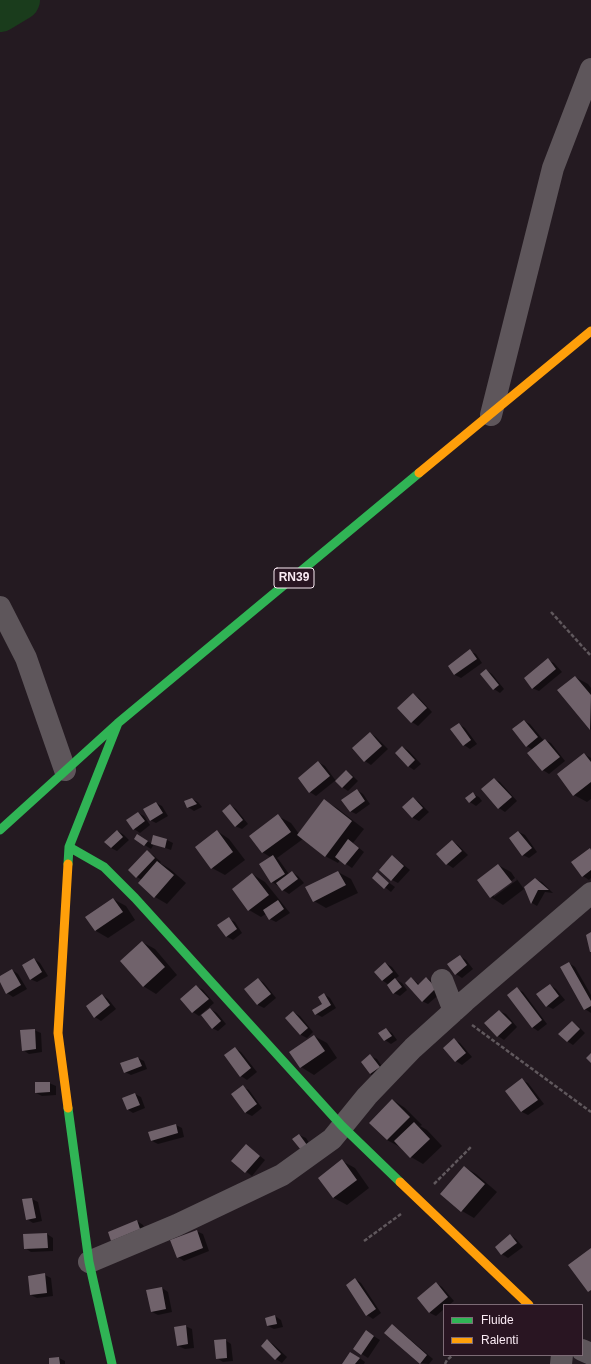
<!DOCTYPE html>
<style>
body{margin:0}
#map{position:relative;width:591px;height:1364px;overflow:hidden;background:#241a21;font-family:Helvetica,sans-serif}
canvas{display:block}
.legend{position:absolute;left:443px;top:1304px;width:140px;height:52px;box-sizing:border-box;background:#291522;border:1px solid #7d6b76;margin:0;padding:5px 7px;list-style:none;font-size:12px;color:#faebf4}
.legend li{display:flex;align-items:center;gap:8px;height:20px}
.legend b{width:20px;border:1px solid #7d6b76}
</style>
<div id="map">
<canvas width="591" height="1364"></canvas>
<ul class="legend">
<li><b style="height:5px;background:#30b455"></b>Fluide</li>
<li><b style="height:5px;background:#ff9f0a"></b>Ralenti</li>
</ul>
</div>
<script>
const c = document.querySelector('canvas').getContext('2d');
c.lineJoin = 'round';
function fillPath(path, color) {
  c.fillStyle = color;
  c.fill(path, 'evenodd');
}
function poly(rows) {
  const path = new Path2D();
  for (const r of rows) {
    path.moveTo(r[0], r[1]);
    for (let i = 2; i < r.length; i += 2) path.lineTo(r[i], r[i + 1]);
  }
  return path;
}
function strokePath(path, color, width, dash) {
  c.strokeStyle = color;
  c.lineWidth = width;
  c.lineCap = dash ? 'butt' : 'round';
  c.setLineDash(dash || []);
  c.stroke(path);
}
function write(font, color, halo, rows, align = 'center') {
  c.font = font + ' Helvetica,sans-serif';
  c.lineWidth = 4;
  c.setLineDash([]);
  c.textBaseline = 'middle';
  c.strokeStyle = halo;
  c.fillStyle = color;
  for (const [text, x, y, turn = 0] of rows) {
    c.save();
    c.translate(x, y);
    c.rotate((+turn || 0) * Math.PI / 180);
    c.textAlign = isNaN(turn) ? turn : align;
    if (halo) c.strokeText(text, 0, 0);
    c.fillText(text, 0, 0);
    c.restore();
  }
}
const shadow = poly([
 [470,651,476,654,482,663,461,678,455,675,449,666],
 [548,660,554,663,562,672,539,691,532,688],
 [486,670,492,674,504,689,500,693,494,689],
 [575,677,588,684,591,688,591,730,559,690],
 [413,694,419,698,432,712,418,726,412,722],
 [524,721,530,724,544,741,545,740,551,743,565,761,549,774,543,770,533,750,527,746],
 [459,724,465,728,477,744,470,749,464,745],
 [370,733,376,737,388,749,371,765,365,761,353,748],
 [403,747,409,751,421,764,414,770,408,766],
 [584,754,591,758,591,799,587,802,574,795],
 [318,762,325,766,336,781,346,771,352,775,358,781,348,791,342,787,336,780,316,796,310,792],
 [494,779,500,782,517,801,505,812,499,808,482,789],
 [357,790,363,794,370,804,356,814,350,811],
 [473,794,479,797,482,801,476,806,470,802],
 [413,798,419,802,429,812,419,821,413,818,404,807],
 [192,799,198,802,202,807,194,811,188,807],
 [325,801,337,808,364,829,353,843,364,852,352,868,340,860,338,863,325,856,303,839,277,858,279,860,289,874,292,872,298,876,304,883,289,894,283,890,279,885,278,886,272,882,272,858,262,852,278,816,291,823,299,834],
 [156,803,162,806,168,816,156,823,150,820],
 [230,805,236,809,248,824,242,829,235,826],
 [138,813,144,816,150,825,140,833,134,829],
 [118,831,124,835,129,840,117,851,111,848],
 [217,831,229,839,245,860,225,875,212,868,196,847],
 [519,832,525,835,537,852,529,858,523,855],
 [154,836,167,840,173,843,171,850,154,844,151,849,135,839,144,839,152,844],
 [452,841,458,845,468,855,453,868,447,864,438,854],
 [590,849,591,850,591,878,589,880,583,876],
 [147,852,153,855,161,862,160,863,170,869,186,883,167,904,155,897,142,880,137,877],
 [393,856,410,870,398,883,392,880],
 [498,865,511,872,515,878,494,894,494,897,517,880,516,878,524,889,503,905,491,897,478,880],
 [338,872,351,879,358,893,326,908,314,901],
 [252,874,265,882,290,913,276,922,270,919,266,914,261,917,249,910],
 [377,874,395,887,391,892,373,878],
 [535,879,542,882,553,893,545,892,537,906,532,903,525,887],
 [113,899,126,906,135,920,108,938,96,931,87,917],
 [229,919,235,922,242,933,233,940,226,936],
 [142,942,155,949,177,975,156,994,143,986],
 [460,956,466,960,473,969,462,978,456,974],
 [34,959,40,963,48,976,37,982,30,979],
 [385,963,392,967,399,976,395,979,402,983,407,990,400,996,394,993,389,985,382,980],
 [569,963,575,967,591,995,591,1013,585,1009],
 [12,970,18,974,27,989,13,997,7,993,0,980,0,977],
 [411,978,420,985,427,978,433,982,442,992,428,1004,422,1001],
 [258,979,264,983,276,998,264,1008,258,1005,246,989],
 [550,985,556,989,565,1000,553,1009,547,1006],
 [196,986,203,990,214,1003,199,1016,193,1012],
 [517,989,523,992,547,1024,538,1031,532,1027],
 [324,994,330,998,336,1008,322,1017,316,1014,323,1004],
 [102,995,108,999,116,1009,101,1021,95,1017],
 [210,1009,217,1013,226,1024,218,1031,212,1028],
 [499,1011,506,1014,517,1027,504,1040,498,1036],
 [293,1012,300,1016,313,1032,307,1038,301,1035,286,1018],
 [572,1022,578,1026,585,1033,573,1045,567,1041],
 [386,1029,392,1033,397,1040,391,1044,385,1040],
 [34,1030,41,1033,42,1052,29,1054,23,1050],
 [314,1036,327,1043,337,1058,314,1075,301,1067],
 [454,1040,460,1043,472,1057,462,1065,456,1061,444,1048],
 [235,1048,241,1052,257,1072,247,1080,241,1076],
 [370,1056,377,1059,385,1071,376,1077,370,1074],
 [138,1058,144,1061,147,1069,131,1075,125,1072,122,1064],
 [522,1080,528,1083,544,1104,528,1115,522,1112,507,1091],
 [49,1083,56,1086,56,1095,42,1096,36,1093],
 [243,1087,249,1090,262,1108,252,1116,246,1113,232,1094],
 [135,1094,141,1097,145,1108,133,1113,127,1109],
 [393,1100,405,1108,422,1125,420,1126,427,1130,442,1146,423,1164,411,1157,400,1147,387,1140],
 [176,1125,182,1128,184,1137,158,1144,152,1141,149,1133],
 [299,1135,306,1138,313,1149,301,1150],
 [246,1145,265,1160,252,1176,232,1161],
 [342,1161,355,1168,369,1188,347,1205,334,1198,319,1178],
 [464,1167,476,1174,497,1192,474,1218,462,1211],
 [32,1199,38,1202,42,1221,33,1223,27,1219],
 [137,1221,143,1225,146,1233,118,1244],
 [196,1231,203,1234,209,1251,184,1261,178,1257],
 [47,1234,53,1238,53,1251,31,1252,25,1248],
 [510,1235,516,1239,523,1247,508,1258,502,1254,496,1247],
 [45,1275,51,1278,53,1296,37,1298,31,1295],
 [355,1279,361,1283,381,1313,373,1319,367,1315],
 [436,1283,442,1287,454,1301,449,1305,444,1305,444,1309,436,1316,430,1313,418,1298],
 [162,1288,168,1292,172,1312,158,1315,152,1312],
 [275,1316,281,1320,283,1327,274,1329,268,1326],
 [185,1326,192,1329,194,1348,185,1349,178,1346],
 [392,1326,398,1329,433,1359,429,1364,420,1363],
 [372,1335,380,1340,368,1358,354,1349],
 [225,1340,231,1344,233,1361,223,1362,217,1358],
 [267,1340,273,1344,287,1357,282,1363,276,1359],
 [357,1356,365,1362,364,1364,343,1364],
 [59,1358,65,1361,65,1364,50,1364]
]);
const river = poly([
 [0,12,20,0]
]);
const building = poly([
 [470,649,477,659,454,675,448,666],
 [548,658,556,669,532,689,524,678],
 [486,669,499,685,493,690,480,674],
 [575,676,591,695,590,730,557,690],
 [413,693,427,708,411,723,397,708],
 [524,720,538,737,526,747,512,729],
 [459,723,471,740,463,746,450,729],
 [370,732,382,746,364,762,352,748],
 [545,739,560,757,542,771,527,753],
 [402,746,415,760,408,767,395,753],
 [584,753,591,762,591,782,573,796,557,774],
 [318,761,330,776,309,793,298,778],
 [346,770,353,777,342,788,335,781],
 [494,778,512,797,498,809,481,789],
 [357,789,365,801,350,812,341,800],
 [473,792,476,797,469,803,465,798],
 [413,797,423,808,412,818,402,807],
 [192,798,197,804,187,808,184,801],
 [324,799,352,821,325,857,297,835],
 [156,802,163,813,150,821,143,809],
 [230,804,243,820,235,827,222,811],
 [138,812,145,821,133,830,126,820],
 [278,814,291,832,262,853,249,836],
 [117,830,123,837,111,848,104,842],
 [217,830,233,852,211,869,195,847],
 [518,831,532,848,522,856,509,838],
 [137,834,148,841,144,846,134,839],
 [153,835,167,839,165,848,151,844],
 [348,839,359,848,345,865,335,857],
 [452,840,462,851,446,865,436,854],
 [590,848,591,850,591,870,582,877,571,862],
 [147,850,155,858,136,878,128,870],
 [273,855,285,874,271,883,259,864],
 [392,855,404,866,391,881,379,870],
 [157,861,174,875,154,898,138,883],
 [498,864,512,882,490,898,477,880],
 [292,871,298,879,282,891,276,883],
 [338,871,346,885,313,902,305,887],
 [377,872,389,883,384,889,372,878],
 [252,873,269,895,248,911,232,889],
 [535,878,549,890,538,890,531,904,524,887],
 [113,898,123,912,95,931,85,917],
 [278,900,284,909,269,920,263,910],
 [229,917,237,929,226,937,217,925],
 [591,932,591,952,590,952,586,935],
 [142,941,165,967,143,987,120,961],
 [460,955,467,965,455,975,447,964],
 [34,958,42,972,30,980,22,965],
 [385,962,393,972,382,981,374,972],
 [569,962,591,1001,591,1006,584,1010,560,967],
 [12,969,21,985,6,994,0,982,0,976],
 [411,977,418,985,426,977,436,988,422,1002,405,983],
 [258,978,271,994,257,1005,244,989],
 [395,978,402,987,393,994,387,985],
 [550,984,559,996,546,1007,536,994],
 [196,985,209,999,192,1013,180,999],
 [517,987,542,1020,532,1028,507,995],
 [324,993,331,1005,315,1015,312,1010,322,1004,318,997],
 [102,994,110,1005,94,1018,86,1006],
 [210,1008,221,1021,212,1029,201,1015],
 [499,1010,512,1023,497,1037,484,1023],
 [293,1011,308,1028,300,1035,285,1018],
 [572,1021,580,1029,567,1042,558,1034],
 [386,1028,392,1036,384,1041,378,1033],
 [35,1029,36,1049,22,1051,20,1030],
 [314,1035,325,1051,300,1068,289,1052],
 [454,1038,466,1053,455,1062,443,1048],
 [235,1047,251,1068,240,1077,224,1055],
 [591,1053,591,1063,586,1058],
 [370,1054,380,1067,370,1074,361,1062],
 [138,1057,142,1066,124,1073,120,1063],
 [522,1078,538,1100,521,1112,505,1091],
 [35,1082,50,1082,50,1092,35,1093],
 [243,1085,257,1104,245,1113,231,1094],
 [135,1093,140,1105,127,1110,122,1098],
 [392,1099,410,1117,387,1140,369,1123],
 [414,1122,430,1139,410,1158,394,1141],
 [176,1124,178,1133,151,1141,148,1132],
 [299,1134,307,1145,301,1150,292,1139],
 [246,1144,260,1156,245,1173,231,1161],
 [342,1159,357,1180,333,1198,318,1178],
 [464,1166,485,1184,461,1212,440,1194],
 [32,1198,36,1218,26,1220,22,1199],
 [137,1220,140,1229,111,1241,108,1232],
 [197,1230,203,1248,177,1258,170,1240],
 [47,1233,48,1248,24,1249,23,1234],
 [510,1234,517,1243,501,1255,495,1247],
 [591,1248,591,1290,588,1292,568,1265],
 [45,1273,47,1293,30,1295,28,1276],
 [355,1278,376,1309,366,1316,346,1285],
 [436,1282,448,1297,429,1313,417,1298],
 [162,1287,166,1309,151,1312,146,1290],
 [275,1315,277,1324,267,1326,265,1318],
 [392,1324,427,1355,420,1364,384,1333],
 [186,1325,188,1344,177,1346,174,1327],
 [366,1330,374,1336,361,1355,353,1349],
 [226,1339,227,1358,216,1359,214,1340],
 [267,1339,281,1354,275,1360,261,1346],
 [350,1352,360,1358,355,1364,342,1364],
 [59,1357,60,1364,49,1364,49,1358]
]);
const path = poly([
 [551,612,591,656],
 [472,1025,591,1112],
 [434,1184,472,1146],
 [364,1241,401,1214],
 [445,1364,447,1360,453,1355]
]);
const street = poly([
 [491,415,553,168,591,69],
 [0,607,26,658,65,770],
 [442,980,454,1011],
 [89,1262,177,1225,282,1175,332,1139,367,1096,413,1048,465,1001,591,893],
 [582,1350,591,1354],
 [561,1364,562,1355]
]);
const fast = poly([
 [0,830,118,723,419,473],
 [69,847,104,867,135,898,342,1126,400,1182],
 [68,864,69,847,118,723],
 [68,1108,89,1262,112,1364]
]);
const slow = poly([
 [419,473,591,331],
 [68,864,58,1033,68,1108],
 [400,1182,529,1305]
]);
const shields = [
 [294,578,40]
];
const shieldNames = [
 ["RN39",294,578]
];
fillPath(shadow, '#0007');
strokePath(river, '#1a3c1c', 40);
fillPath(building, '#70626b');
strokePath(path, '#60585d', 2.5, [4, 2]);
strokePath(street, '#5e565b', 22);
strokePath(fast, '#30b455', 9);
strokePath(slow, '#ff9f0a', 9);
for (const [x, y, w] of shields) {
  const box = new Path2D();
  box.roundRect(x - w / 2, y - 10, w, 20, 3);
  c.fillStyle = '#291522';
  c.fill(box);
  strokePath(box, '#faebf4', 1);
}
write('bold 12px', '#faebf4', null, shieldNames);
</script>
